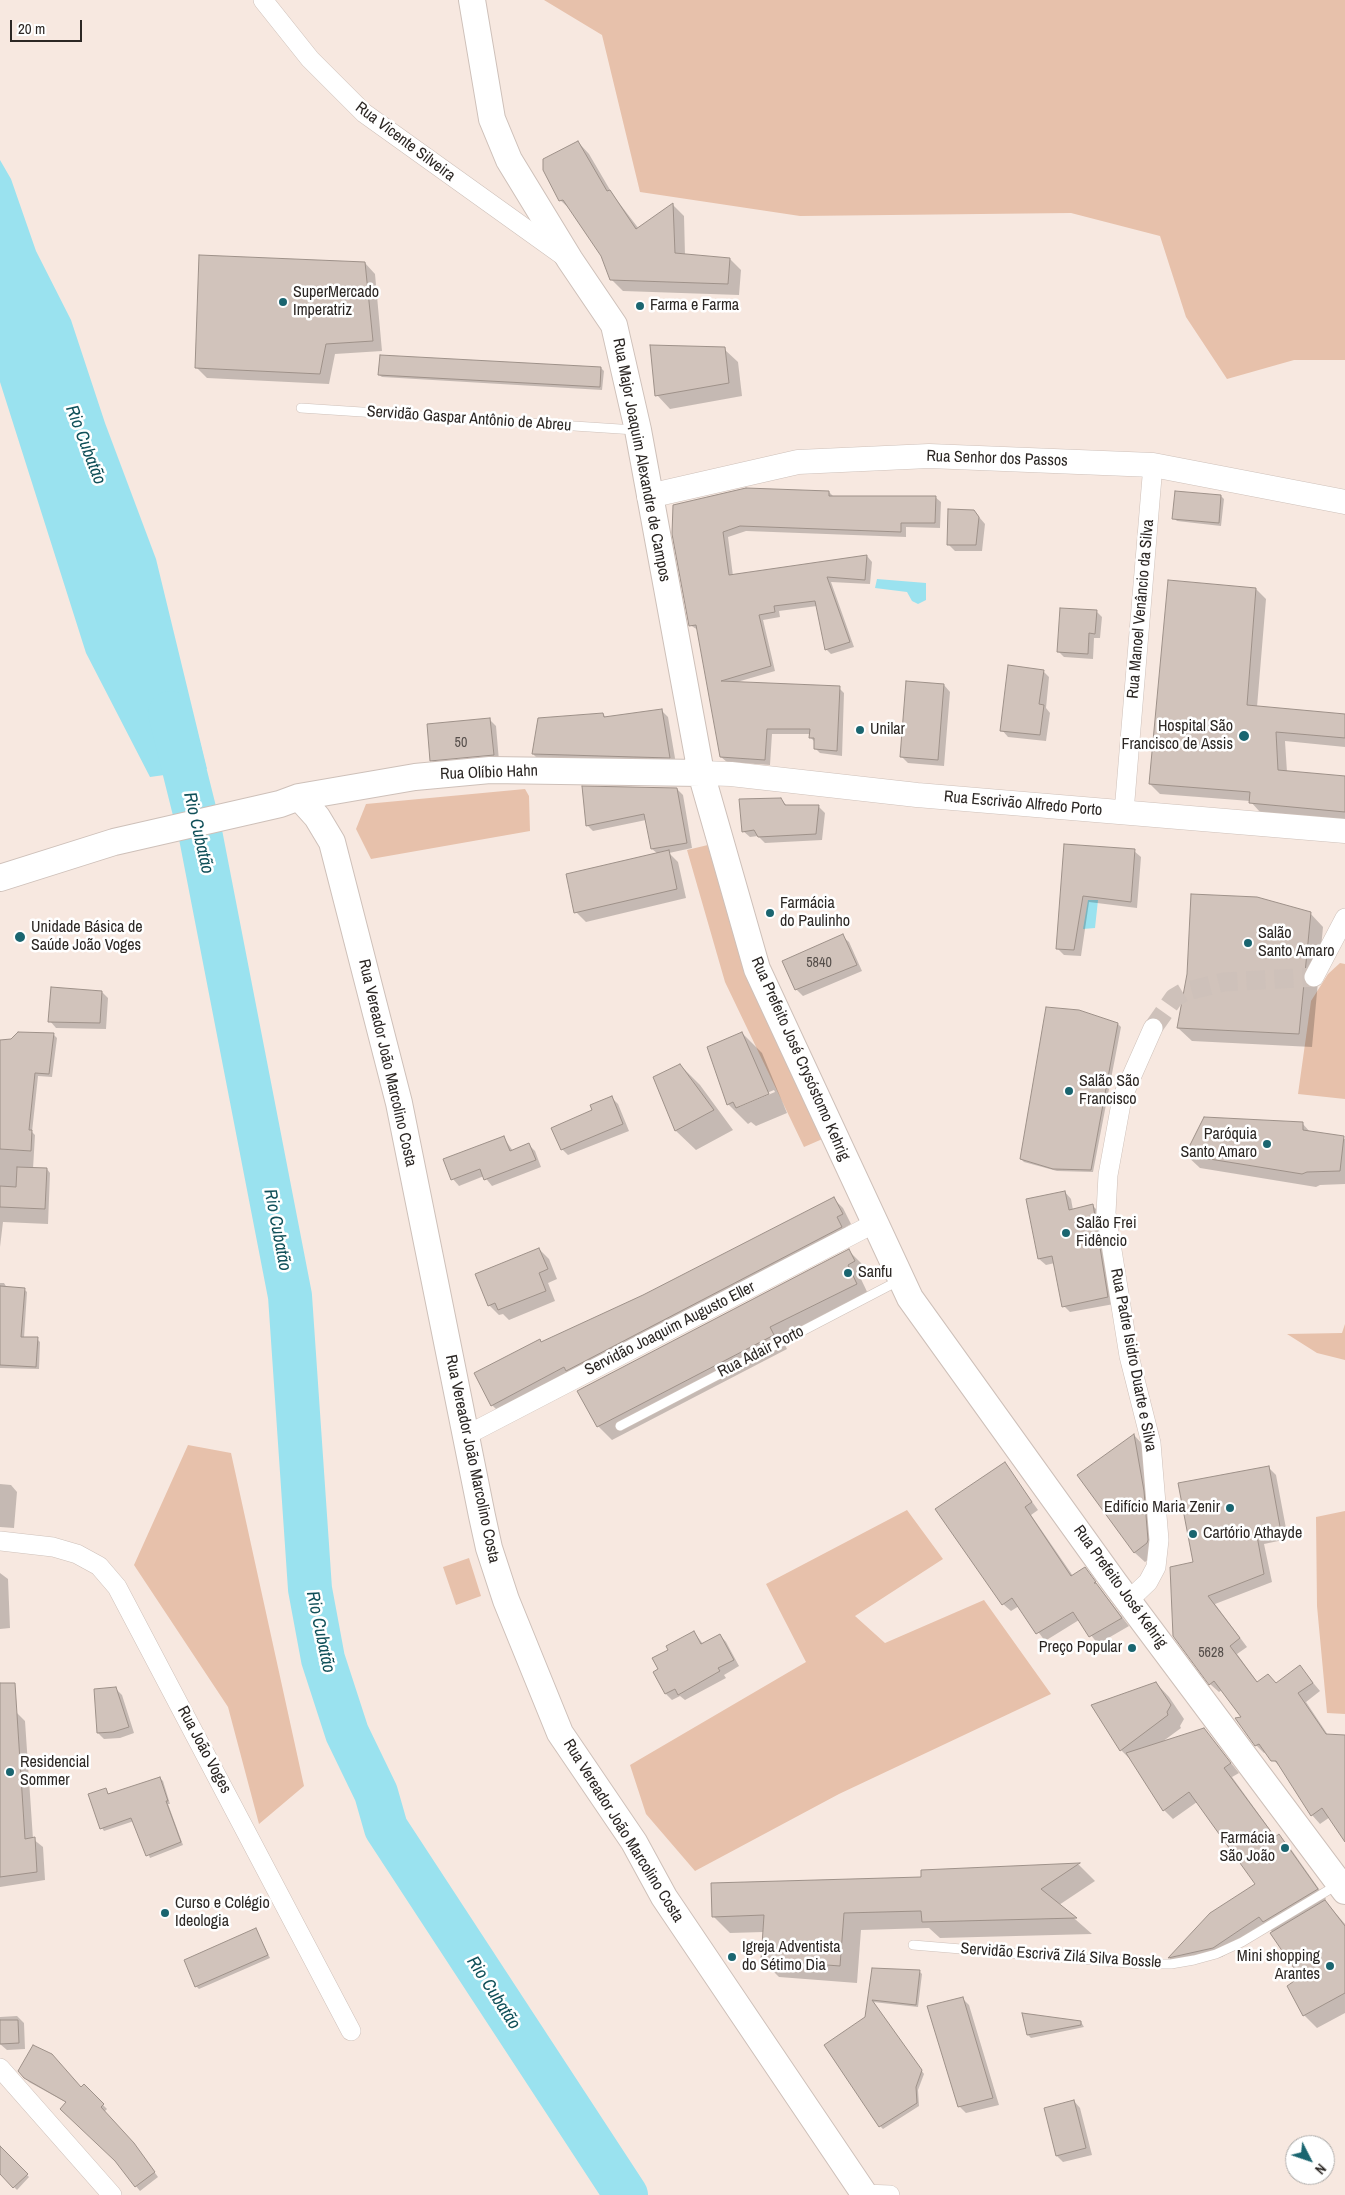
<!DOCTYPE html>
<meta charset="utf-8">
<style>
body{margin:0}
#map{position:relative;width:1345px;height:2195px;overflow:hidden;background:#f7e8e0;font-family:"Archivo Narrow",sans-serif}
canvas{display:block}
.north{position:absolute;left:1285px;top:2135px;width:50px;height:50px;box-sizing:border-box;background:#fff;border:1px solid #aba9a7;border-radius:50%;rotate:131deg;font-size:14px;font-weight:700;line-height:20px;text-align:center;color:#2c2724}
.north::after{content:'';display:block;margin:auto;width:18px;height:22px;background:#1a6570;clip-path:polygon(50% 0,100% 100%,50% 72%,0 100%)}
.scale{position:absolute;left:10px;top:20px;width:72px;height:22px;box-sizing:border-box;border:2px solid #2c2724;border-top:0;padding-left:6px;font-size:15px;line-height:18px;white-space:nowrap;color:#2c2724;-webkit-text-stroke:4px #fff;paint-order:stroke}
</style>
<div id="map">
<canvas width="1345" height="2195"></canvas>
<div class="north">N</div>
<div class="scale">20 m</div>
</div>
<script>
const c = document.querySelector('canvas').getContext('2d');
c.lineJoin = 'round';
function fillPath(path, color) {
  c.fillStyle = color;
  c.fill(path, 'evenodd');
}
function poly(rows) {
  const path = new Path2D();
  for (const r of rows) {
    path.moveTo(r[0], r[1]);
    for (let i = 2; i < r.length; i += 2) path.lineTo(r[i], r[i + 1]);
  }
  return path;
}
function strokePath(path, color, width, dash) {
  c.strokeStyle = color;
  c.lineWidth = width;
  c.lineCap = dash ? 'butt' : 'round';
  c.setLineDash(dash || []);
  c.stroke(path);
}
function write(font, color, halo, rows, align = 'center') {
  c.font = font + ' "Archivo Narrow",sans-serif';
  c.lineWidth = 5;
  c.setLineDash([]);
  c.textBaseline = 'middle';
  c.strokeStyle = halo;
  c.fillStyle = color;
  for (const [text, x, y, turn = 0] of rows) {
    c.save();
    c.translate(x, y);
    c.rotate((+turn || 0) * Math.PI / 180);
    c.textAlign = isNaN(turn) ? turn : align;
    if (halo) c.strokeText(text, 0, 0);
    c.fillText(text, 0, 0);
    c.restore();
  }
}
const green = poly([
 [544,0,1345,0,1345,360,1294,360,1227,379,1186,317,1160,236,1071,213,800,216,640,192,602,35],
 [525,789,529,796,530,831,371,859,356,829,366,804],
 [712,844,827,1137,804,1147,725,982,687,850],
 [1340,963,1345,964,1345,1099,1298,1094,1311,1001,1328,974],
 [1345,1324,1345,1360,1317,1353,1287,1334,1342,1333],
 [188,1445,231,1453,304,1786,259,1824,228,1707,134,1565],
 [907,1510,943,1559,855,1616,885,1643,984,1600,1051,1694,839,1794,695,1871,646,1814,630,1765,806,1662,766,1584],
 [1345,1511,1345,1714,1327,1713,1317,1606,1316,1517],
 [469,1558,481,1596,456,1605,443,1567]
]);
const water = poly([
 [0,160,11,179,36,251,71,320,105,423,156,559,207,769,150,777,86,653,0,382],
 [877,579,926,583,926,600,918,604,912,601,907,592,875,588],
 [1088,900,1098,900,1095,928,1083,929]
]);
const shadow = poly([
 [578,142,589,154,613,195,639,229,673,205,684,216,685,255,730,259,741,270,739,295,623,291,611,279,602,255,572,211,560,200],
 [365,263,375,274,382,351,335,354,329,384,207,378,197,368],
 [724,349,738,362,742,396,670,409,657,395],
 [601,368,604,371,602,390,382,377,379,375],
 [829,492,834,497,935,497,941,502,940,528,906,527,906,537,746,531,728,537,733,576,867,556,872,562,870,584,831,582,854,647,831,654,826,649,817,606,779,611,780,617,763,620,775,671,737,682,839,688,844,693,842,756,820,753,815,748,815,742,810,737,810,734,772,734,770,765,727,762,721,757,698,630,690,625,674,534],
 [1221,496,1224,499,1221,526,1177,521,1174,518],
 [974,511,985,524,982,551,955,551,948,544],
 [1256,589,1266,599,1257,707,1345,715,1345,747,1285,741,1287,772,1345,777,1345,820,1260,812,1250,801,1160,794,1150,784],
 [1096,611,1102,617,1100,638,1094,638,1093,659,1064,657,1059,652],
 [1043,671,1049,677,1046,708,1050,713,1046,741,1008,737,1002,730],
 [944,685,950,692,944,766,908,763,901,756],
 [661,710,668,717,676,764,539,760,533,754,603,714,606,718],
 [490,720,496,726,499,761,438,766,431,760],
 [677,789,683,795,692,848,669,853,678,862,686,898,586,922,576,912,658,854,652,849,646,820,593,831,587,825],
 [781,799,787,806,818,806,825,813,822,840,765,843,758,836,750,837,743,831],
 [1065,846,1134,851,1141,857,1137,908,1089,902,1081,956,1064,955,1058,949],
 [1310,913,1323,927,1312,1047,1192,1041,1178,1028],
 [842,936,849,942,862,971,803,996,796,989],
 [102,992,108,998,106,1029,56,1028,50,1021],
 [1118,1024,1121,1027,1093,1172,1057,1171,1024,1162,1021,1159],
 [742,1033,762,1053,787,1113,756,1126,751,1122,748,1124,728,1104,709,1048],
 [774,1090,775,1092,739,1107,739,1105],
 [54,1035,57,1038,52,1077,38,1076,32,1132,35,1135,33,1169,47,1169,50,1173,48,1224,3,1222,0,1247,0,1041],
 [680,1065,700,1085,733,1130,696,1150,676,1131,655,1078],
 [611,1097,618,1104,629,1131,568,1155,562,1149,594,1111],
 [1302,1123,1311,1133,1345,1139,1345,1184,1320,1185,1316,1187,1200,1168,1186,1155],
 [504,1138,513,1151,529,1145,535,1151,541,1167,492,1186,484,1176,459,1186,453,1179],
 [1065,1192,1071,1199,1073,1210,1093,1206,1099,1212,1114,1304,1070,1312,1064,1306,1055,1263,1046,1265,1039,1259],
 [834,1199,843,1208,851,1224,846,1227,851,1237,501,1414,492,1405,542,1343,643,1296],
 [539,1249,549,1259,557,1279,548,1283,555,1301,509,1320,503,1314,499,1315,489,1305],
 [849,1251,863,1265,868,1275,861,1279,870,1298,783,1341,787,1349,612,1440,598,1426],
 [0,1283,4,1283,7,1288,24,1289,27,1292,24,1338,37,1339,40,1342,39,1369,0,1368],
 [1134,1435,1143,1445,1157,1553,1145,1562,1135,1553,1079,1476],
 [1005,1464,1038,1510,1031,1515,1073,1576,1085,1569,1129,1626,1098,1644,1079,1620,1045,1641,1019,1606,1011,1611,1003,1604],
 [1268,1467,1276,1475,1288,1539,1264,1544,1272,1582,1215,1604,1247,1647,1237,1654,1258,1683,1277,1684,1300,1667,1320,1691,1306,1702,1328,1735,1345,1736,1345,1840,1330,1817,1320,1824,1312,1815,1282,1769,1266,1752,1264,1753,1256,1745,1243,1717,1222,1690,1219,1692,1210,1684,1194,1563],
 [0,1484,11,1485,17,1492,14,1528,0,1527],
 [0,1573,8,1579,10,1628,0,1629],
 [694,1632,703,1644,720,1635,726,1642,739,1666,724,1675,726,1678,685,1700,680,1696,672,1700,666,1694,660,1670,669,1651],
 [1156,1683,1169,1697,1184,1719,1180,1726,1181,1728,1162,1742,1204,1729,1239,1773,1232,1777,1276,1838,1279,1836,1288,1845,1326,1899,1324,1900,1345,1924,1345,2013,1317,2028,1304,2015,1301,1977,1268,1926,1222,1957,1178,1966,1169,1958,1211,1914,1256,1884,1197,1802,1173,1819,1164,1810,1134,1763,1121,1750],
 [115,1688,122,1695,134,1733,120,1738,104,1739,98,1733],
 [0,1711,16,1712,25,1721,33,1839,43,1847,45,1880,0,1887],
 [160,1778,163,1781,170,1804,168,1804,183,1845,150,1858,134,1821,104,1831,102,1828,105,1789,109,1794],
 [1079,1865,1095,1881,1059,1905,1092,1934,940,1938,929,1928,861,1930,857,1983,779,1977,762,1960,764,1932,730,1933,713,1916,922,1878,922,1872],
 [256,1930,270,1958,199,1989,196,1986],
 [873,1970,919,1971,922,1974,918,2007,873,2002,924,2074,918,2090,919,2106,883,2129,880,2126,866,2017],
 [963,1999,969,2005,999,2105,966,2113,959,2106],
 [17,2016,24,2023,25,2049,7,2050,0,2044,0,2017],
 [1081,2022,1084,2027,1031,2038,1028,2035],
 [19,2071,81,2089,84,2086,107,2109,104,2112,138,2149,158,2177,140,2191,67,2103,29,2082],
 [1074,2101,1080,2108,1092,2155,1063,2162,1057,2156],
 [1,2149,29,2177,17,2190,0,2173]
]);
const river = poly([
 [170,713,201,837,290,1296,310,1589,323,1659,347,1733,376,1793,386,1828,626,2195]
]);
const building = poly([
 [578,141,607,191,610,190,636,229,673,203,675,253,730,258,728,284,610,280,601,256,563,200,559,201,543,170,543,159,578,141],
 [199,255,365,262,373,341,326,344,320,374,195,368,199,255],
 [650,345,725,347,729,383,655,396,650,345],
 [380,355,601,367,600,387,378,375,380,355],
 [746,488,829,491,829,496,936,496,935,523,901,523,901,532,740,526,723,532,729,575,867,555,865,580,827,577,850,642,825,650,815,601,774,606,775,612,759,615,771,666,721,681,840,686,837,751,814,749,814,738,809,738,810,729,767,729,765,760,720,757,696,625,689,626,672,534,673,505,746,488],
 [1175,491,1221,495,1219,523,1172,519,1175,491],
 [948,509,974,510,979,517,976,545,947,545,948,509],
 [1168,580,1256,588,1247,705,1345,714,1345,738,1276,732,1278,770,1345,776,1345,812,1249,803,1250,792,1149,784,1168,580],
 [1060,608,1097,610,1095,634,1089,633,1088,654,1057,652,1060,608],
 [1008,665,1044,670,1039,704,1044,705,1040,735,1000,731,1008,665],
 [906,681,944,684,938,760,900,757,906,681],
 [662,709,670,758,532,754,538,718,603,713,604,717,662,709],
 [490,718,494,755,430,761,427,724,490,718],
 [582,786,677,788,687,843,651,849,644,814,586,826,582,786],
 [781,798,785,805,819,805,816,834,758,837,754,830,742,832,739,799,781,798],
 [1064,844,1135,849,1131,902,1083,896,1074,950,1056,949,1064,844],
 [669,850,677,889,574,913,566,874,669,850],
 [1191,894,1257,897,1311,912,1299,1034,1177,1028,1187,974,1191,894],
 [843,934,857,965,795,990,782,961,843,934],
 [51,987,102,991,100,1023,48,1022,51,987],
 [1046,1007,1079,1010,1118,1023,1091,1170,1053,1169,1020,1159,1046,1007],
 [18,1032,54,1033,49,1074,35,1073,29,1130,32,1130,31,1151,0,1149,0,1040,11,1039,18,1032],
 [742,1032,769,1094,736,1108,733,1102,727,1105,707,1047,742,1032],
 [680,1064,714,1110,675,1131,653,1077,680,1064],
 [612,1096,623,1124,561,1150,551,1128,592,1110,590,1105,612,1096],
 [1204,1117,1303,1122,1303,1130,1344,1136,1340,1171,1307,1172,1302,1174,1185,1155,1204,1117],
 [504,1136,510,1151,529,1143,536,1160,484,1180,480,1169,451,1180,443,1159,504,1136],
 [17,1167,47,1168,45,1209,0,1207,0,1186,16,1187,17,1167],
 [1065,1191,1069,1210,1093,1204,1108,1297,1062,1307,1052,1256,1038,1259,1026,1199,1065,1191],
 [834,1197,843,1214,837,1217,842,1227,566,1371,564,1367,491,1406,474,1373,540,1339,541,1342,643,1295,834,1197],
 [539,1248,548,1269,539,1273,546,1291,498,1310,495,1303,488,1306,475,1274,539,1248],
 [849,1249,855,1261,848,1265,857,1284,770,1327,774,1335,597,1427,577,1391,849,1249],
 [0,1286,25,1288,21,1337,38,1337,36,1367,0,1365,0,1286],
 [1134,1434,1144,1491,1148,1540,1147,1543,1134,1553,1077,1475,1134,1434],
 [1005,1462,1032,1502,1025,1507,1071,1576,1085,1567,1096,1582,1094,1583,1096,1583,1122,1618,1089,1637,1073,1612,1036,1634,1012,1598,1002,1605,935,1509,1005,1462],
 [1269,1466,1281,1532,1257,1536,1264,1574,1208,1596,1240,1638,1230,1646,1257,1682,1268,1674,1276,1683,1300,1665,1313,1683,1298,1693,1326,1734,1345,1735,1345,1842,1322,1808,1311,1816,1276,1761,1271,1761,1259,1744,1255,1746,1235,1718,1241,1717,1214,1681,1209,1685,1173,1636,1170,1567,1193,1562,1178,1483,1269,1466],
 [694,1631,701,1644,720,1634,734,1660,718,1668,720,1671,678,1695,675,1689,665,1694,653,1672,658,1669,652,1658,668,1650,666,1646,694,1631],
 [1156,1682,1171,1705,1167,1712,1168,1715,1120,1751,1091,1705,1156,1682],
 [0,1683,15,1683,25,1839,35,1837,37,1872,0,1877,0,1683],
 [116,1687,129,1727,113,1732,97,1733,94,1689,116,1687],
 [1204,1728,1231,1763,1224,1768,1275,1837,1279,1834,1318,1889,1263,1922,1259,1917,1213,1948,1168,1958,1210,1913,1255,1884,1189,1792,1163,1811,1126,1753,1204,1728],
 [160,1777,168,1801,166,1801,181,1842,146,1856,131,1818,100,1829,88,1794,106,1788,108,1794,160,1777],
 [1080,1863,1041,1889,1077,1918,922,1922,921,1911,844,1913,840,1966,761,1960,764,1915,712,1917,711,1883,921,1877,921,1870,1080,1863],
 [1325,1900,1345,1926,1345,1993,1303,2016,1287,1986,1300,1977,1270,1933,1325,1900],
 [256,1928,268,1955,195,1987,184,1960,256,1928],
 [872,1968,920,1970,916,2005,872,2000,922,2070,916,2087,917,2103,879,2127,824,2045,865,2017,872,1968],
 [963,1997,993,2098,958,2107,927,2006,963,1997],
 [1022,2013,1081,2021,1081,2025,1027,2035,1022,2013],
 [0,2020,18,2020,19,2043,0,2044,0,2020],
 [33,2045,52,2054,81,2087,84,2084,104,2104,101,2107,134,2143,155,2172,135,2187,115,2161,60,2109,66,2102,24,2078,18,2071,33,2045],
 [1074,2100,1086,2148,1056,2156,1044,2108,1074,2100],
 [0,2146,28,2174,13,2188,0,2174,0,2146]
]);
const minorTunnel = poly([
 [1153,1028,1174,998,1184,992,1224,982,1314,977]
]);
const service = poly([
 [301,408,635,430],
 [620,1426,900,1280],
 [913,1945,1141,1964,1171,1964,1194,1960,1216,1954,1242,1942,1337,1885]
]);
const minor = poly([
 [263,0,310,59,364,113,565,257],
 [1124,812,1153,465],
 [1314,977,1345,918],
 [465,1436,875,1223],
 [0,1541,53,1547,77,1554,99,1566,117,1587,351,2031],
 [1129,1600,1148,1582,1156,1567,1159,1540,1151,1443,1129,1356,1106,1213,1108,1175,1122,1098,1153,1028],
 [0,2068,112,2195],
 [864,2194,890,2195]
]);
const tertiary = poly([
 [649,496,798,462,929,456,1153,465,1345,502],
 [701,773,731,774,917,795,1345,831]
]);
const secondary = poly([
 [472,0,492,119,509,160,570,260,614,325,638,430,701,773,757,969,910,1298,1114,1582,1345,1891],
 [299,797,317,817,332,842,399,1103,482,1516,489,1548,506,1600,560,1733,634,1842,664,1897,865,2195],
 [0,878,114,842,280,804,299,797,415,777,490,770,701,773]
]);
const markers = [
 [283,302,5,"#1a6570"],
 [640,306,5,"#1a6570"],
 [860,730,5,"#1a6570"],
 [1244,736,6,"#1a6570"],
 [770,913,5,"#1a6570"],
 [20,937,6,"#1a6570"],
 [1248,943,5,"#1a6570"],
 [1069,1091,5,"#1a6570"],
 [1267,1144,5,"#1a6570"],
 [1066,1233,5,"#1a6570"],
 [848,1273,5,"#1a6570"],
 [1230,1508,5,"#1a6570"],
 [1193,1534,5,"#1a6570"],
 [1132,1648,5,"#1a6570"],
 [10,1772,5,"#1a6570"],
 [1285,1848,5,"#1a6570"],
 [165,1913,5,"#1a6570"],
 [732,1957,5,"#1a6570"],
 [1330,1966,5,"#1a6570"]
];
const numberNames = [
 ["50",461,743],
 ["5840",819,963],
 ["5628",1211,1653]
];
const streetNames = [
 ["Rua Vicente Silveira",405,142,37],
 ["Servidão Gaspar Antônio de Abreu",469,419,4],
 ["Rua Senhor dos Passos",997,459,2],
 ["Rua Major Joaquim Alexandre de Campos",641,460,79],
 ["Rua Manoel Venâncio da Silva",1141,609,-85],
 ["Rua Olíbio Hahn",489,773,-2],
 ["Rua Escrivão Alfredo Porto",1023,804,5],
 ["Rua Prefeito José Crysóstomo Kehrig",800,1059,66],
 ["Rua Vereador João Marcolino Costa",387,1063,77],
 ["Servidão Joaquim Augusto Eller",670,1329,-27],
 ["Rua Adair Porto",761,1352,-27],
 ["Rua Padre Isidro Duarte e Silva",1133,1360,79],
 ["Rua Vereador João Marcolino Costa",472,1459,78],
 ["Rua Prefeito José Kehrig",1120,1587,54],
 ["Rua João Voges",204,1750,62],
 ["Rua Vereador João Marcolino Costa",623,1831,58],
 ["Servidão Escrivã Zilá Silva Bossle",1061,1956,4]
];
const poiNames = [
 ["SuperMercado",293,293],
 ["Imperatriz",293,311],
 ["Farma e Farma",650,306],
 ["Hospital São",1233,727,"right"],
 ["Francisco de Assis",1233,745,"right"],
 ["Unilar",870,730],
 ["Farmácia",780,904],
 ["do Paulinho",780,922],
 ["Unidade Básica de",31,928],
 ["Saúde João Voges",31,946],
 ["Salão",1258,934],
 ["Santo Amaro",1258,952],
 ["Salão São",1079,1082],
 ["Francisco",1079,1100],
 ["Paróquia",1257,1135,"right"],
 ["Santo Amaro",1257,1153,"right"],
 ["Salão Frei",1076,1224],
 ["Fidêncio",1076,1242],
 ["Sanfu",858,1273],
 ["Edifício Maria Zenir",1220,1508,"right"],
 ["Cartório Athayde",1203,1534],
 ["Preço Popular",1122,1648,"right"],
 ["Residencial",20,1763],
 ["Sommer",20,1781],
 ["Farmácia",1275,1839,"right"],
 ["São João",1275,1857,"right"],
 ["Curso e Colégio",175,1904],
 ["Ideologia",175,1922],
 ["Igreja Adventista",742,1948],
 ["do Sétimo Dia",742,1966],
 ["Mini shopping",1320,1957,"right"],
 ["Arantes",1320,1975,"right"]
];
const waterNames = [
 ["Rio Cubatão",85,445,69],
 ["Rio Cubatão",198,833,77],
 ["Rio Cubatão",277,1230,79],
 ["Rio Cubatão",320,1632,78],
 ["Rio Cubatão",493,1993,57]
];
fillPath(green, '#e7c1ab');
fillPath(water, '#9ae2ef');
fillPath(shadow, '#0003');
strokePath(river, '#9ae2ef', 44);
fillPath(building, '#d1c3bb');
strokePath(building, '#9e9189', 1);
strokePath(minorTunnel, '#cec1ba', 19, [19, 9]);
strokePath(service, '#cec0b9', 10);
strokePath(minor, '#cec0b9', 20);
strokePath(tertiary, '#cec0b9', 25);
strokePath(secondary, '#cec0b9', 28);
strokePath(service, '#fff', 9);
strokePath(minor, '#fff', 19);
strokePath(tertiary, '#fff', 24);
strokePath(secondary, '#fff', 26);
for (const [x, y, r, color] of markers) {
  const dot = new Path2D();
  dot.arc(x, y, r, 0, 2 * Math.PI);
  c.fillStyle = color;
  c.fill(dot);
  strokePath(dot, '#fff', 2);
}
write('14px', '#554e4a', null, numberNames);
write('16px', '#2c2724', '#fff', streetNames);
write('16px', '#2c2724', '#fff', poiNames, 'left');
write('italic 18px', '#105059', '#fff', waterNames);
</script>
